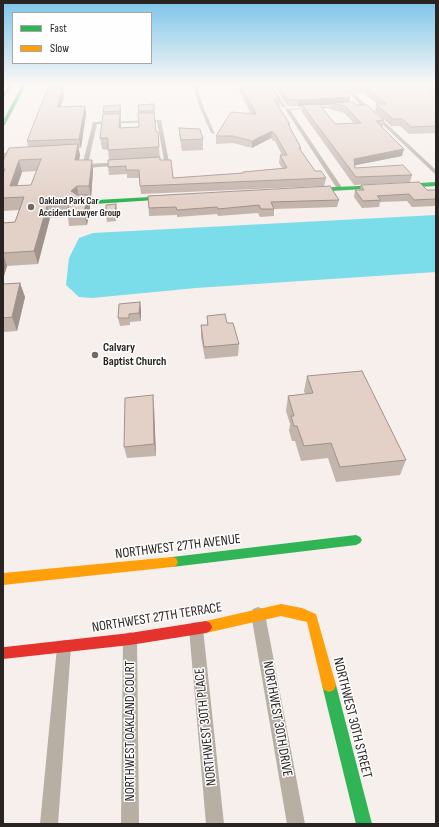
<!DOCTYPE html>
<style>
body{margin:0}
#map{position:relative;width:439px;height:827px;overflow:hidden;background:#f7efeb;font-family:"Sofia Sans Condensed",sans-serif}
canvas{display:block}
.frame{position:absolute;inset:0;border:4px solid #292321;pointer-events:none}
.legend{position:absolute;left:12px;top:12px;width:140px;height:52px;box-sizing:border-box;background:#fefefe;border:1px solid #a9a6a6;margin:0;padding:5px 7px;list-style:none;font-size:12px;color:#292321}
.legend li{display:flex;align-items:center;gap:8px;height:20px}
.legend b{width:20px;border:1px solid #a9a6a6}
</style>
<div id="map">
<canvas width="439" height="827"></canvas>
<div class="frame"></div>
<ul class="legend">
<li><b style="height:5px;background:#30b455"></b>Fast</li>
<li><b style="height:5px;background:#ff9f0a"></b>Slow</li>
</ul>
</div>
<script>
const c = document.querySelector('canvas').getContext('2d');
c.lineJoin = 'round';
function fillPath(path, color) {
  c.fillStyle = color;
  c.fill(path, 'evenodd');
}
function poly(rows) {
  const path = new Path2D();
  for (const r of rows) {
    path.moveTo(r[0], r[1]);
    for (let i = 2; i < r.length; i += 2) path.lineTo(r[i], r[i + 1]);
  }
  return path;
}
function strokePath(path, color, width, dash) {
  c.strokeStyle = color;
  c.lineWidth = width;
  c.lineCap = dash ? 'butt' : 'round';
  c.setLineDash(dash || []);
  c.stroke(path);
}
function write(font, color, halo, rows, align = 'center') {
  c.font = font + ' "Sofia Sans Condensed",sans-serif';
  c.lineWidth = 3;
  c.setLineDash([]);
  c.textBaseline = 'middle';
  c.strokeStyle = halo;
  c.fillStyle = color;
  for (const [text, x, y, turn = 0] of rows) {
    c.save();
    c.translate(x, y);
    c.rotate((+turn || 0) * Math.PI / 180);
    c.textAlign = isNaN(turn) ? turn : align;
    if (halo) c.strokeText(text, 0, 0);
    c.fillText(text, 0, 0);
    c.restore();
  }
}
const water = poly([
 [436,215,436,272,196,288,92,298,79,297,66,285,69,258,79,238,93,233]
]);
const street = poly([
 [193,85,197,85,203,106,215,134,211,133,199,106,193,85],
 [268,85,272,85,286,107,282,107,268,85],
 [341,85,345,85,436,170,436,175,363,106,290,110,343,189,338,190,285,109,360,104,341,85],
 [161,120,169,162,85,168,82,166,93,122,161,120],
 [157,122,164,160,88,164,97,124,157,122],
 [3,153,20,152,23,154,20,156,3,157,3,153],
 [258,607,263,609,265,614,305,824,287,824,251,614,253,609,258,607],
 [196,622,201,624,203,629,224,824,206,824,189,629,191,624,196,622],
 [130,632,135,634,137,639,139,824,121,824,123,639,125,634,130,632],
 [64,640,69,642,71,647,58,824,40,824,57,647,59,642,64,640]
]);
const fast = poly([
 [8,85,12,85,3,99,3,95,8,85],
 [22,85,26,85,5,125,3,126,3,121,22,85],
 [436,182,436,186,402,188,399,186,402,184,436,182],
 [380,185,382,186,382,188,313,192,310,190,313,188,380,185],
 [168,196,170,197,170,199,79,205,76,203,79,201,168,196],
 [356,535,360,537,362,540,360,543,356,545,172,567,168,566,166,562,168,558,172,557,356,535],
 [329,678,334,680,336,685,372,824,356,824,322,685,324,680,329,678]
]);
const slow = poly([
 [172,557,176,558,178,562,176,566,172,567,3,585,3,573,172,557],
 [281,604,302,608,316,614,336,685,334,690,329,692,324,690,322,685,307,622,281,616,206,633,202,631,200,627,202,623,206,621,281,604]
]);
const jam = poly([
 [206,621,210,623,212,627,210,631,206,633,130,645,3,659,3,647,5,647,130,633,206,621]
]);
const wall = poly([
 [49,85,66,85,63,92,64,97,61,106,85,106,86,114,81,148,78,148,80,155,79,160,92,160,93,171,91,198,88,198,90,207,87,225,69,226,68,217,50,218,38,264,7,266,3,279,3,223,15,222,19,210,3,211,3,161,28,147,27,141],
 [37,171,31,185,17,186,22,172],
 [236,85,271,85,280,100,280,106,278,106,290,124,290,128,301,148,301,150,315,171,326,178,324,186,141,194,139,178,127,178,127,174,109,175,108,167,109,160,108,150,102,149,100,138,104,114,103,112,120,105,121,113,121,120,120,120,121,128,139,127,138,105,154,104,156,132,158,132,160,160,173,178,243,173,243,172,282,168,279,163,280,155,282,155,275,141,273,141,271,138,252,148,233,143,216,144,216,136,251,114],
 [274,85,347,85,348,86,347,93,350,97,349,102,357,105,384,120,383,127,382,127,402,156,355,165,355,168,412,175,410,182,354,185,301,111,302,106,287,106],
 [320,105,330,105,329,109,344,113,354,123,335,124],
 [347,85,436,85,436,133,409,134,400,126,391,126,375,111,376,104,377,104,364,93,355,93],
 [179,128,203,139,203,150,182,151,180,140],
 [361,185,427,190,436,190,436,206,412,207,407,201,380,202,379,207,362,208,354,197,355,190,360,190],
 [148,196,339,200,337,207,274,209,274,216,260,217,258,213,218,216,217,214,177,217,177,215,149,216],
 [117,211,116,221,107,222,106,215],
 [20,283,25,297,17,331,3,332,3,284],
 [140,302,141,310,141,321,130,322,130,325,120,326,118,318],
 [207,316,227,323,239,344,238,356,205,359,201,337,201,325,207,325],
 [307,376,406,460,400,475,336,482,328,458,301,461,295,441,292,441,289,431,290,424,286,411,288,396,305,394,304,391],
 [154,407,156,456,127,458,124,447]
]);
const shadedWall = poly([
 [61,85,66,85,63,92,64,97,58,115,57,107,60,89],
 [350,97,349,103,330,103,330,105,303,106,302,105,302,106,298,107,299,100],
 [120,105,121,113,121,120,120,111],
 [85,106,86,114,81,148,79,139],
 [120,114,121,125,120,139,119,128],
 [272,131,271,138,252,148,252,141],
 [78,144,80,155,77,172,75,160],
 [404,149,402,156,352,166,354,159],
 [19,160,22,172,13,198,10,186],
 [92,160,93,171,91,198,89,186],
 [77,186,79,198,71,191],
 [88,195,90,207,87,225,84,213],
 [116,204,117,211,116,221,115,214],
 [47,206,50,218,38,264,34,251],
 [3,254,7,266,3,279],
 [20,283,25,297,17,331,12,317],
 [140,302,141,310,141,321,139,313],
 [153,395,154,407,156,456,154,444]
]);
const building = poly([
 [49,85,61,85,60,89,63,89,57,107,85,106,79,139,27,141,49,85],
 [240,85,271,85,280,100,274,100,290,124,288,124,301,148,299,148,315,171,321,171,326,178,140,186,139,170,126,170,126,166,108,167,108,160,160,157,160,160,171,160,173,178,243,173,243,172,287,168,280,155,287,155,275,134,274,134,272,131,252,141,233,136,216,136,231,112,256,114,240,85],
 [278,85,347,85,348,86,341,87,350,97,299,100,288,99,278,85],
 [355,85,422,85,436,95,436,126,411,127,402,119,393,119,376,104,386,104,366,86,357,86,355,85],
 [432,85,436,85,436,88,432,85],
 [354,102,357,105,367,105,384,120,376,121,404,149,354,159,355,168,403,165,412,175,356,177,302,105,319,104,335,124,361,123,345,106,330,103,354,102],
 [154,104,154,111,139,111,138,105,154,104],
 [120,105,120,111,103,112,104,106,120,105],
 [138,113,154,113,156,132,158,132,159,147,108,150,108,138,100,138,103,114,120,114,119,128,139,127,138,113],
 [179,128,200,129,203,139,181,140,179,128],
 [78,144,75,160,92,160,89,186,77,186,71,191,77,195,88,195,84,213,67,214,69,205,47,206,34,251,3,253,3,223,15,222,24,197,3,198,3,174,5,169,3,169,3,161,9,148,78,144],
 [41,159,31,185,10,186,19,160,41,159],
 [419,182,427,190,436,190,436,199,414,200,409,194,377,196,381,200,363,201,355,190,364,190,361,185,419,182],
 [330,186,339,200,271,202,274,209,261,209,259,205,218,209,217,207,177,210,176,207,149,208,148,196,330,186],
 [116,204,115,214,106,215,106,205,116,204],
 [20,283,12,317,3,318,3,284,20,283],
 [140,302,139,313,129,314,129,318,118,318,119,304,140,302],
 [225,314,227,323,233,323,239,344,204,347,201,325,208,325,207,316,225,314],
 [362,371,406,460,340,467,331,443,304,446,297,426,294,426,291,416,294,416,288,396,313,393,307,376,362,371],
 [153,395,154,444,124,447,125,398,153,395]
]);
const markers = [
 [31,207,4,"#716a68"],
 [95,355,4,"#716a68"]
];
const farPoinames = [
 ["Oakland Park Car",39,201],
 ["Accident Lawyer Group",39,213]
];
const poiNames = [
 ["Calvary",103,348],
 ["Baptist Church",103,362]
];
const nearStreetnames = [
 ["NORTHWEST 27TH AVENUE",178,547,-7],
 ["NORTHWEST 27TH TERRACE",157,618,-9],
 ["NORTHWEST 30TH STREET",352,718,76],
 ["NORTHWEST 30TH DRIVE",277,719,80],
 ["NORTHWEST 30TH PLACE",206,727,-96],
 ["NORTHWEST OAKLAND COURT",130,731,-90]
];
fillPath(water, '#7bdcea');
fillPath(street, '#b7afa4');
fillPath(fast, '#30b455');
fillPath(slow, '#ff9f0a');
fillPath(jam, '#e5322d');
fillPath(wall, '#c3b4ac');
fillPath(shadedWall, '#9f928c');
fillPath(building, '#e3d1c8');
strokePath(building, '#9f928c', 1);
const sky = c.createLinearGradient(0, 0, 0, 201);
sky.addColorStop(0, '#7cc4e9');
sky.addColorStop(0.42, '#fbf8f6');
sky.addColorStop(1, '#fbf8f600');
c.fillStyle = sky;
c.fillRect(0, 0, 439, 201);
for (const [x, y, r, color] of markers) {
  const dot = new Path2D();
  dot.arc(x, y, r, 0, 2 * Math.PI);
  c.fillStyle = color;
  c.fill(dot);
  strokePath(dot, '#fefefe', 1.5);
}
write('bold 10px', '#292321', '#fefefe', farPoinames, 'left');
write('bold 12px', '#292321', '#fefefe', poiNames, 'left');
write('14px', '#292321', '#fefefe', nearStreetnames);
</script>
